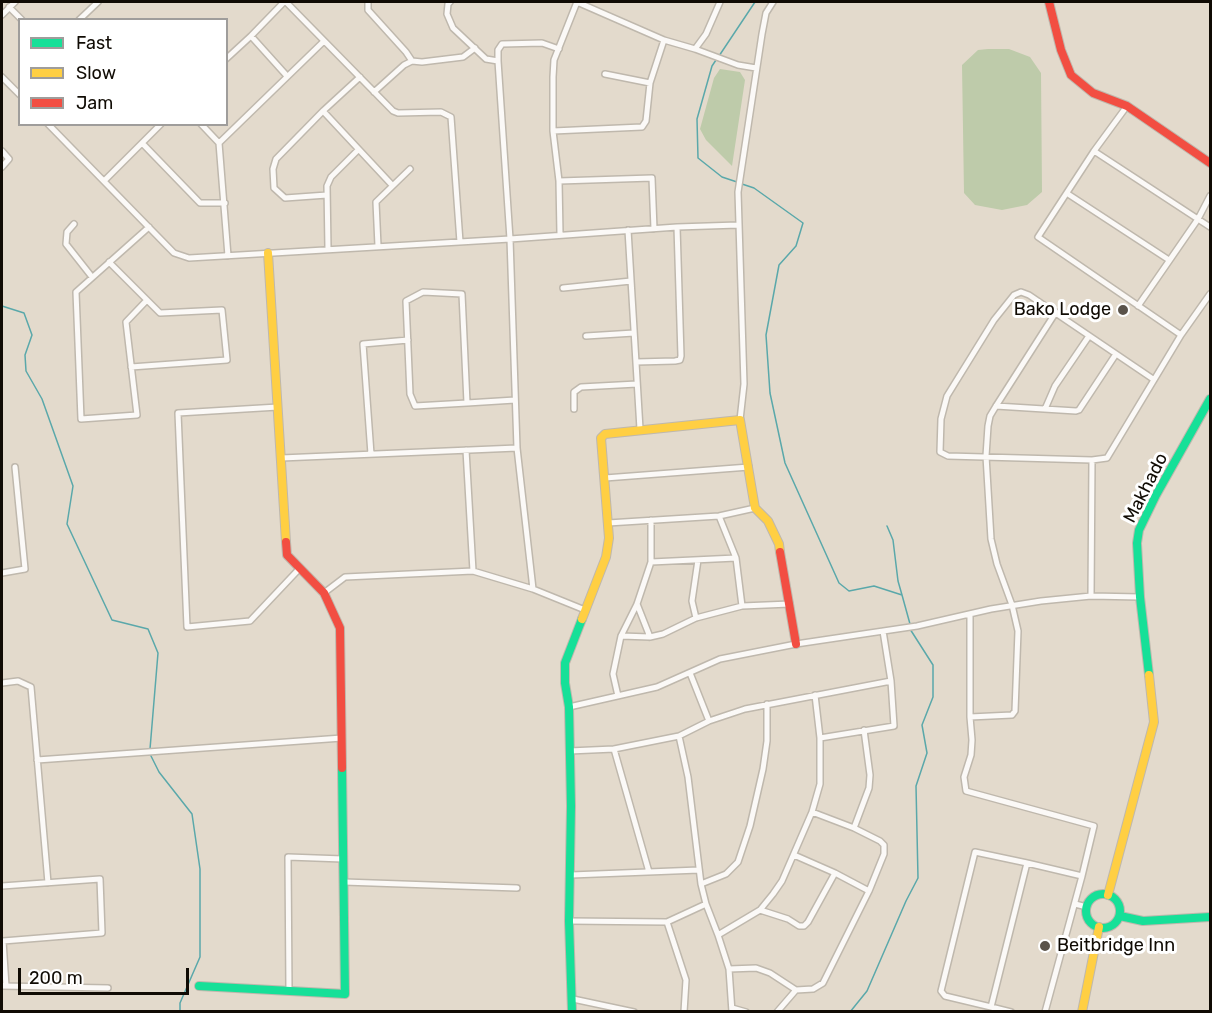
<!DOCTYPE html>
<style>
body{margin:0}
#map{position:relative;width:1212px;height:1013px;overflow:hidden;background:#e3dacc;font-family:Rubik,sans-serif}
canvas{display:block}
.frame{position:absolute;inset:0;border:3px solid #100b04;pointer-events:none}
.legend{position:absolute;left:18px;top:18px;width:210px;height:108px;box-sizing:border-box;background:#fff;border:2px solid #9f9d9b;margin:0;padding:8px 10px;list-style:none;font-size:18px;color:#100b04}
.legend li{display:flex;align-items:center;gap:12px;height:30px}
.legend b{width:30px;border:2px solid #9f9d9b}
.scale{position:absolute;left:18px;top:968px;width:171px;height:27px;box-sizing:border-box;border:3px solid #100b04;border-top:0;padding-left:8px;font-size:18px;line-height:21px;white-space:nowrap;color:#100b04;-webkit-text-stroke:4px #fff;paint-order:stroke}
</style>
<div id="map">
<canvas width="1212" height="1013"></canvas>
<div class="frame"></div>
<ul class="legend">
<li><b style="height:8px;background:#16e098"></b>Fast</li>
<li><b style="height:8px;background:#ffcf43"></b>Slow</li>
<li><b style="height:8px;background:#f24e42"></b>Jam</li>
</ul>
<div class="scale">200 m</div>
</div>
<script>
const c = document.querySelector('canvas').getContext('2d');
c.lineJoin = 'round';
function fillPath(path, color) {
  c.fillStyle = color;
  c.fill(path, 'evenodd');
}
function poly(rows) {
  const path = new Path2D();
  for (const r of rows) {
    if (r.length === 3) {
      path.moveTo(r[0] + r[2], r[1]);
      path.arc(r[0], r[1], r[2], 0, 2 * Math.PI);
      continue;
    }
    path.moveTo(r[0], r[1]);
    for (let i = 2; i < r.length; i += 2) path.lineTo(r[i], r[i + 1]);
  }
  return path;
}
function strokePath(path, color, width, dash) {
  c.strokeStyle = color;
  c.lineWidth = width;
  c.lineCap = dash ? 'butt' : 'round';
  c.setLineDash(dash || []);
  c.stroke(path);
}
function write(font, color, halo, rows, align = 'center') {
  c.font = font + ' Rubik,sans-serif';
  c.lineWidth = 6;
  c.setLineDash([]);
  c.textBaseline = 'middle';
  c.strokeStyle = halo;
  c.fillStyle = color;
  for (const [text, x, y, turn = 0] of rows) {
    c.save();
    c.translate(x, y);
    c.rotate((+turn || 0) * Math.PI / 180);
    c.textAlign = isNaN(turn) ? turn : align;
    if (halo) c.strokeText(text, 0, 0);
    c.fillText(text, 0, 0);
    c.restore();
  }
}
const green = poly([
 [988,49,1009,49,1030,57,1041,73,1042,192,1027,205,1002,210,975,205,964,193,962,65,978,50],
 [720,69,740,72,745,80,732,166,706,140,700,129,714,78]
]);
const stream = poly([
 [719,56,755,2],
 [716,60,712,66,697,119,698,158,722,177,737,182],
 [742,184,754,188,803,223,796,246,779,265,766,335,770,393,785,463,839,583,849,591,874,586,902,595,910,624],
 [2,306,24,313,32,335,25,355,26,371,42,399,73,486,67,524,112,620,148,629,158,653,150,749],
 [887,526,893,540,898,581,902,595],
 [150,754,159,772,192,814,200,869,200,957,180,1003,180,1012],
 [850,1012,867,991,906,901,918,878,916,786,927,753,922,725,933,697,933,665,910,629]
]);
const street = poly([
 [286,2,393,111,398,113,441,112,451,117,460,242],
 [368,2,368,10,406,52,412,61],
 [450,2,448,4,447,14,453,28,486,59,498,61],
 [577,2,664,40,695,49,738,65,756,68],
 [9,7,22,20],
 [2,15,15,2],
 [79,20,98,2],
 [251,36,284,2],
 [559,49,542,43,502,44,498,50,498,61,510,239,517,448,533,589,585,610],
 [695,49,706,34,720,2],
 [226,59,251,36,287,76],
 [605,74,650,83],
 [2,77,20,95],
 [360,77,323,111,392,185],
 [374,92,404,65,412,61,422,62,463,57,475,48],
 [323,111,276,159,273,169,274,188,285,198,327,195],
 [48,124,174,253,189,258,510,239,677,227,738,225],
 [201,124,219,143],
 [553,131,642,127,646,121,650,83,664,40],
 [142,143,200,203,225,203],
 [2,151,9,159,2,167],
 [1094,151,1127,106],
 [104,181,161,124],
 [559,181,652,178,654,229],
 [1068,194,1169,260],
 [74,224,67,232,66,244,92,277],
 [628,230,640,429],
 [560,234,559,181,553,131,553,77,554,60,577,2],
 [378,246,376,202,410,169],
 [328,249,327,186,331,177,358,150],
 [228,256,219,143,323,42],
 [109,262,160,313,222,310,227,360,131,367],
 [563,288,631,281],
 [147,300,126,322,137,415,81,419,76,292,149,227],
 [1138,306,1198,219,1210,196],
 [1181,335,1038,237,1094,151,1210,227],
 [586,336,634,333],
 [636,362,675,361,680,360,681,356,677,227],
 [1153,379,1029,295,1021,292,1014,295,994,320,947,396,941,419,940,452,948,456,1092,460,1107,458,1181,335,1210,294],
 [467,403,462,294,423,292,406,301,410,394,415,406,467,403,515,400],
 [996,406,1076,411,1079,410,1116,354],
 [278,407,178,413,187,627,250,621,300,568],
 [574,409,574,392,581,387,637,384],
 [1045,409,1055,386,1089,336],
 [740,420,744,384,738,192,762,34,766,13,773,2],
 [371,454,363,344,408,340],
 [281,458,517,448],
 [605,478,749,467],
 [719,516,736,558,742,606],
 [608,523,719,516,755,508],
 [651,562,736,558],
 [473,571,533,589],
 [2,573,25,569,15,467],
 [324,593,345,577,473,571,466,450],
 [1091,596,1092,460],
 [637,604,650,637],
 [970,614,970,717,1012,715,1015,711,1018,631,1012,605,997,564,991,539,986,456,988,426,990,416,996,406,1056,312],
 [696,618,692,601,698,560],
 [621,636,650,637,663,634,696,618,742,606,790,604],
 [690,673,709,721],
 [2,683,18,681,31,687,48,883],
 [618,696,613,674,621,636,637,604,651,562,651,520],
 [569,707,657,687,720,659,796,644,917,626,991,609,1041,601,1091,596,1140,597],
 [970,717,972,740,971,755,964,777,966,791,1094,826,1082,876,1045,1012],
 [679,736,688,777,701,884,726,874,738,862,750,826,763,769,767,741,767,704],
 [820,738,894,726,891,681,883,631],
 [614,749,649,872],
 [569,751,614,749,679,736,709,721,745,709,891,681],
 [37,760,342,738],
 [812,812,854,828,880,841,884,845,884,854,869,891],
 [854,828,869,788,870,775,864,730],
 [1027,863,1082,876],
 [571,875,699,870],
 [344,882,517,888],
 [2,886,100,879,102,933,3,941,6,986],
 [706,904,718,935],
 [1075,904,1087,907],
 [760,910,788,919,799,926,804,926,808,922,835,873],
 [569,921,667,922,706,904,701,884],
 [667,922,686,980,684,1012],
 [729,969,756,968,770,973,796,990,813,989,823,983,869,891,835,873,794,855],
 [2,986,108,988],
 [289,991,288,857,343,859],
 [573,999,634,1012],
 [991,1007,1027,863,975,852,941,991,945,996,991,1007,1011,1012],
 [732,1008,746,1012],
 [732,1012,729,969,718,935,760,910,773,894,782,881,812,812,820,784,820,738,815,695],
 [777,1012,796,990]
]);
const fast = poly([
 [1149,675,1140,597,1137,543,1139,530,1156,495,1210,399],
 [1103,911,17],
 [1120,916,1143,921,1210,917],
 [199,986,345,994,342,768],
 [572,1012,569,921,571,806,569,707,565,683,565,663,582,619]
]);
const slow = poly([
 [268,253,286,542],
 [582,619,606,557,609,538,601,438,605,434,740,420,755,508,768,521,779,544,780,552],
 [1108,895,1154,722,1149,675],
 [1082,1012,1099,927]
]);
const jam = poly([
 [1049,2,1061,50,1071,75,1093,93,1127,106,1210,163],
 [286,542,287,555,324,593,340,628,342,768],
 [780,552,796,644]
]);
const markers = [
 [1123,310,6,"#5a534a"],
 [1045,946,6,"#5a534a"]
];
const poiNames = [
 ["Bako Lodge",1111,310],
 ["Beitbridge Inn",1057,946,"left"]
];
const streetNames = [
 ["Makhado",1146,488,-63]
];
fillPath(green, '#becbaa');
strokePath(stream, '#5aa8aa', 1.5);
strokePath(street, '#bfb8ad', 8);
strokePath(fast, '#bfb8ad', 10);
strokePath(slow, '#bfb8ad', 10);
strokePath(jam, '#bfb8ad', 10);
strokePath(street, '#fbf9f7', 5);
strokePath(fast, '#16e098', 8);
strokePath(slow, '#ffcf43', 8);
strokePath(jam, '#f24e42', 8);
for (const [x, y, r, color] of markers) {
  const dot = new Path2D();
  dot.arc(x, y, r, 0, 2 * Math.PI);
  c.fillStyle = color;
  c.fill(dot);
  strokePath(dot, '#fff', 2);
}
write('18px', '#100b04', '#fff', poiNames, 'right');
write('18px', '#100b04', '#fff', streetNames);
</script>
